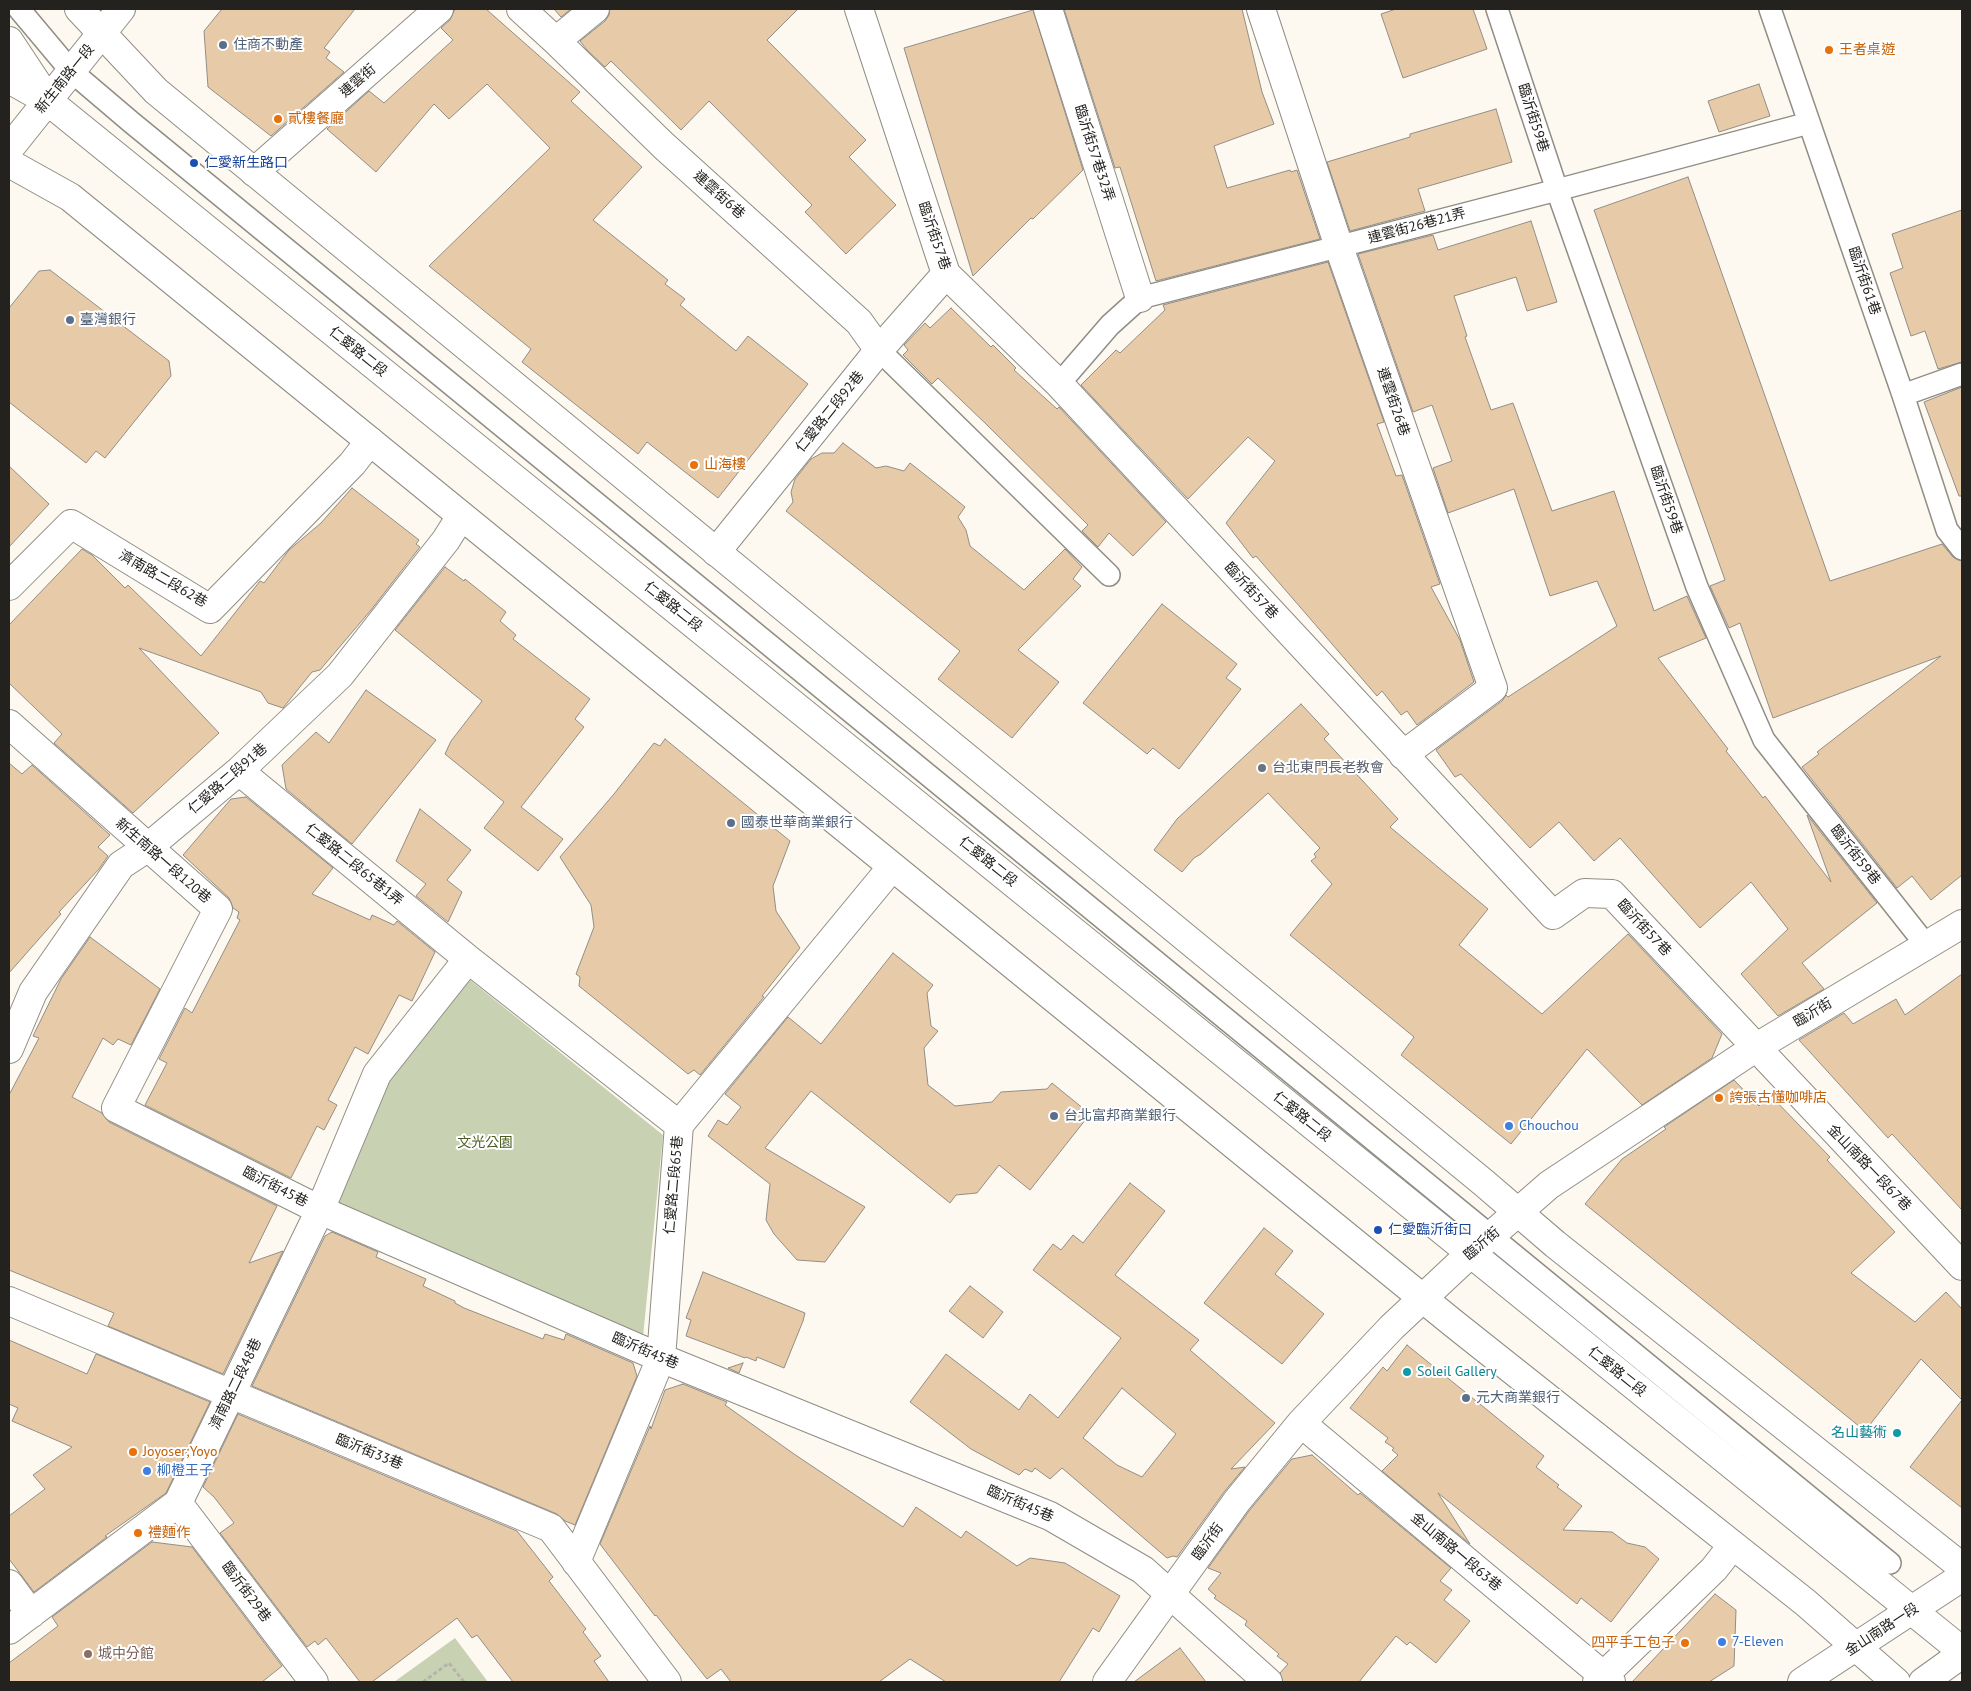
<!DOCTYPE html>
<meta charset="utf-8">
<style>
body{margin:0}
#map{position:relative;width:1971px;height:1691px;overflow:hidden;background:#fdf9f0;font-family:"PT Sans",sans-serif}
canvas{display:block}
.frame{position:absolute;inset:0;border:10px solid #23221f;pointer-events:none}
</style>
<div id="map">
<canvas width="1971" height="1691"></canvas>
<div class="frame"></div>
</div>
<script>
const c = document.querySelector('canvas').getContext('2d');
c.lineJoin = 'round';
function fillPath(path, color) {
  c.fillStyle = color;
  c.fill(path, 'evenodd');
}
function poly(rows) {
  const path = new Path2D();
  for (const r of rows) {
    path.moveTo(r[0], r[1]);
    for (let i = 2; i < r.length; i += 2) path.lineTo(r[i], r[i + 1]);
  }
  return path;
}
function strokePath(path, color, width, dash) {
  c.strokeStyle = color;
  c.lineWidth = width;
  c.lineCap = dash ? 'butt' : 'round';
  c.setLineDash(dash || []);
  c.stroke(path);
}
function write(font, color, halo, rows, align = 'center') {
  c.font = font + ' "PT Sans","Noto Sans TC",sans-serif';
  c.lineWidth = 4;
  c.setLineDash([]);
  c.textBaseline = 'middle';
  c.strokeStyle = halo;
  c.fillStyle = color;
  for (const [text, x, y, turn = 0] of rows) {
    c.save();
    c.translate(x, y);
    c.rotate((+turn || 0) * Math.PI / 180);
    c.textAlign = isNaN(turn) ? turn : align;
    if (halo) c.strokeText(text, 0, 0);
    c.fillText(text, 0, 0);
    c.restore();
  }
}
const green = poly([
 [465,976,663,1135,643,1337,328,1203,382,1084],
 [455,1638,488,1682,394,1682]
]);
const building = poly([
 [222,9,355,9,324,48,330,52,326,58,344,72,271,136,208,87,204,31,222,9],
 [455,9,486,9,580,92,571,101,642,167,593,220,668,280,665,284,685,299,680,305,736,351,748,336,808,384,718,498,647,442,638,454,522,362,531,349,429,266,550,148,487,84,449,119,434,104,376,172,327,129,369,91,384,103,453,40,441,28,450,20,455,9],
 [554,9,571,9,561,17,554,9],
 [610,9,798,9,767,40,866,140,849,157,896,205,846,254,805,212,812,205,709,101,681,130,611,61,605,67,587,50,580,41,605,21,609,15,610,9],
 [1064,9,1242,9,1262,92,1274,124,1214,146,1227,188,1290,170,1291,172,1297,170,1320,239,1156,281,1120,167,1115,168,1064,9],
 [1396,9,1473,9,1487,49,1403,78,1381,14,1396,9],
 [1033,10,1083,170,1033,219,1031,218,973,276,904,48,1033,10],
 [1759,84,1770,116,1719,132,1708,101,1759,84],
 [1496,109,1512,162,1418,189,1425,211,1350,231,1327,162,1410,137,1410,134,1496,109],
 [1688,177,1830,581,1942,544,1953,557,1962,561,1962,875,1931,900,1912,876,1897,888,1802,767,1819,754,1817,752,1941,656,1773,718,1740,623,1729,628,1710,586,1725,580,1594,210,1688,177],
 [1962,210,1962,362,1938,369,1925,331,1911,336,1890,273,1903,268,1892,234,1962,210],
 [1531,221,1557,302,1527,311,1516,277,1454,296,1467,336,1465,337,1491,410,1513,403,1552,511,1614,491,1654,611,1687,596,1706,638,1658,658,1728,749,1726,751,1763,798,1765,796,1831,882,1807,815,1877,903,1802,963,1824,989,1778,1016,1741,974,1788,929,1751,882,1700,928,1620,838,1594,861,1559,822,1530,848,1461,774,1455,777,1436,750,1502,701,1506,695,1508,697,1617,626,1597,581,1550,596,1514,489,1448,513,1433,468,1452,461,1432,405,1413,412,1358,254,1433,235,1438,250,1531,221],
 [1328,262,1384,422,1377,424,1396,476,1402,475,1440,584,1431,587,1460,640,1474,682,1417,725,1407,711,1401,715,1382,691,1377,696,1256,556,1253,558,1226,523,1275,461,1248,437,1188,499,1081,385,1116,350,1120,353,1165,310,1163,305,1328,262],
 [50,270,169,361,171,376,105,458,96,451,86,463,9,402,9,308,39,271,50,270],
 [951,308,991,347,993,345,1016,368,1014,370,1057,409,1059,407,1166,522,1133,556,1109,533,1098,547,1082,531,1088,525,986,424,938,378,932,384,903,355,908,350,904,345,925,323,930,328,951,308],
 [1962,387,1962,496,1959,496,1924,402,1962,387],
 [843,443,876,468,886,466,904,471,910,463,943,489,965,507,958,517,966,530,970,546,1024,590,1065,549,1082,567,1073,579,1081,586,1018,650,1059,682,1012,738,938,679,960,651,786,511,793,502,791,492,795,479,811,459,822,453,834,453,843,443],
 [9,466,49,504,9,547,9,466],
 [352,488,419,540,416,544,420,547,371,610,320,670,312,672,283,708,268,703,261,692,139,648,219,733,133,813,54,743,62,734,9,683,9,625,82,549,92,555,125,588,128,585,201,656,260,581,264,583,289,550,321,523,352,488],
 [445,567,464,581,465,579,506,612,500,621,516,635,513,639,590,699,575,719,584,727,521,807,563,839,538,871,484,828,504,802,445,754,451,741,482,701,395,630,445,567],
 [1162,604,1237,664,1226,678,1241,689,1179,769,1153,748,1147,754,1083,703,1162,604],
 [366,690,436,740,352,844,286,789,282,765,316,732,329,743,366,690],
 [1301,704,1329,734,1324,739,1398,819,1390,827,1488,909,1459,945,1542,1014,1628,934,1722,1034,1712,1058,1642,1105,1587,1049,1511,1144,1401,1055,1414,1037,1290,935,1332,884,1311,861,1316,857,1314,854,1320,848,1268,793,1201,854,1194,858,1182,872,1154,850,1177,819,1301,704],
 [665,739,790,841,773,886,776,911,800,948,762,996,764,997,700,1075,694,1070,688,1074,579,986,580,977,576,974,594,927,591,905,560,857,614,794,654,743,660,746,665,739],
 [9,763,22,774,32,765,110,835,98,847,108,856,99,869,59,912,61,914,9,973,9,763],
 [246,797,333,868,312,894,370,920,372,915,394,925,397,921,435,952,412,1001,399,995,368,1054,355,1047,328,1100,337,1105,324,1130,317,1126,291,1178,145,1105,167,1063,159,1059,185,1008,192,1013,240,920,237,918,239,912,233,908,229,898,183,855,231,799,246,797],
 [420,809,471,850,447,880,462,892,448,922,416,896,426,884,396,861,420,809],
 [90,937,160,989,131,1045,118,1039,113,1045,103,1038,72,1097,102,1113,109,1122,277,1206,249,1263,283,1251,223,1374,108,1326,114,1313,9,1270,9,1095,39,1038,33,1036,61,979,90,937],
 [893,953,933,985,927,993,931,1026,938,1031,924,1048,928,1085,955,1106,992,1102,1001,1092,1047,1089,1052,1083,1090,1114,1030,1190,999,1165,977,1193,956,1195,950,1203,811,1091,765,1148,865,1207,825,1262,797,1260,774,1234,766,1220,770,1184,708,1136,718,1120,727,1125,741,1107,725,1094,788,1017,821,1044,893,953],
 [1962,974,1962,1210,1892,1134,1888,1138,1799,1040,1844,1013,1853,1024,1896,999,1905,1015,1962,974],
 [1734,1080,1759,1106,1770,1095,1830,1157,1827,1160,1895,1232,1851,1273,1915,1322,1946,1292,1962,1309,1962,1508,1910,1467,1962,1400,1921,1359,1865,1431,1585,1204,1622,1159,1666,1129,1664,1127,1734,1080],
 [1130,1183,1165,1211,1115,1275,1199,1340,1190,1350,1275,1423,1231,1469,1245,1467,1224,1492,1177,1557,1173,1556,1167,1558,1062,1468,1050,1479,1035,1468,1032,1472,1025,1469,1019,1475,971,1449,910,1402,946,1354,1019,1410,1030,1394,1058,1418,1121,1338,1033,1270,1053,1244,1061,1250,1073,1235,1083,1243,1130,1183],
 [1122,1388,1176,1434,1142,1477,1117,1465,1083,1438,1122,1388],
 [1264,1228,1293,1251,1275,1274,1324,1314,1282,1364,1204,1303,1264,1228],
 [332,1232,378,1252,376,1257,426,1279,423,1286,455,1301,455,1303,464,1308,543,1339,545,1334,564,1340,566,1334,633,1363,637,1376,575,1525,565,1521,557,1514,252,1386,325,1236,332,1232],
 [703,1272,805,1313,803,1321,784,1368,757,1357,756,1361,746,1357,745,1358,686,1336,691,1320,686,1318,703,1272],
 [970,1286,1003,1312,983,1338,949,1311,970,1286],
 [9,1340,87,1374,96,1354,210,1402,166,1493,105,1536,107,1537,34,1592,9,1559,9,1516,45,1489,33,1475,72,1447,12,1421,18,1408,9,1404,9,1340],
 [1407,1345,1544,1456,1536,1467,1559,1485,1557,1487,1582,1506,1563,1530,1612,1532,1627,1543,1645,1547,1659,1559,1611,1622,1581,1598,1577,1604,1438,1493,1470,1544,1382,1471,1398,1455,1392,1450,1394,1448,1385,1442,1388,1438,1350,1408,1383,1367,1387,1371,1407,1345],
 [743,1363,739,1373,728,1368,743,1363],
 [683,1384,727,1402,725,1405,794,1454,903,1527,916,1507,961,1538,966,1531,1017,1566,1030,1558,1065,1563,1120,1596,1099,1632,1093,1628,1059,1682,946,1682,910,1659,879,1682,731,1682,721,1669,707,1679,656,1615,655,1616,600,1544,650,1426,651,1429,665,1390,683,1384],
 [238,1414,517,1531,553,1577,549,1581,586,1629,583,1632,601,1656,594,1661,609,1682,513,1682,477,1635,472,1638,457,1618,372,1682,360,1682,326,1638,318,1645,315,1641,307,1647,220,1533,234,1523,214,1497,203,1487,238,1414],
 [1312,1455,1358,1495,1360,1493,1451,1568,1440,1581,1452,1590,1444,1600,1470,1621,1436,1663,1410,1642,1407,1645,1396,1636,1359,1682,1283,1682,1280,1673,1288,1664,1277,1656,1279,1654,1245,1625,1247,1621,1214,1598,1216,1596,1208,1589,1221,1573,1208,1568,1249,1511,1292,1459,1312,1455],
 [152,1542,192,1547,282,1666,262,1682,9,1682,9,1663,58,1626,52,1617,152,1542],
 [1715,1594,1736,1610,1734,1666,1709,1682,1632,1682,1715,1594],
 [1180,1648,1206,1682,1134,1682,1169,1656,1180,1648]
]);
const path = poly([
 [423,1682,449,1663,464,1682]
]);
const service = poly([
 [19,9,71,71,131,122,1890,1563],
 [1497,9,1557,190,1697,587,1764,740,1926,945],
 [1770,9,1903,395,1947,530,1962,549],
 [879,350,1109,575],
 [1059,384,1110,325,1140,298,1557,190,1809,123],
 [1903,395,1962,374]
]);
const minor = poly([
 [521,9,556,41,595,9],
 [859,9,946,274,1059,384,1553,915,1584,893,1612,894,1962,1266],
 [1048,9,1140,298],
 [1261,9,1339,247,1493,688,1403,755],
 [556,41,664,146,859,322,879,350],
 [254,172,439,9],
 [716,552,879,350,946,274],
 [9,586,71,524,210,609,352,464,370,441],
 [9,724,218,909,116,1108,320,1210,661,1358,1050,1516,1143,1570,1268,1682],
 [239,771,468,959,679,1125],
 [9,1049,33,992,121,865,147,848,239,771,340,675,446,540,461,516],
 [9,1301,551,1528,667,1682],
 [1301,1423,1611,1682],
 [178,1503,314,1682],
 [576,1562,661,1358,679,1125,892,867],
 [9,1584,31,1614],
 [9,1630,178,1503,320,1210,377,1074,468,959],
 [1107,1682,1237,1501,1301,1423,1392,1327,1471,1253,1549,1185,1755,1048,1962,924],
 [1597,1682,1714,1569,1732,1546]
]);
const secondary = poly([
 [79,9,156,91,1484,1183,1555,1244,1962,1567],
 [9,41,46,97],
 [9,79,48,101,1962,1651],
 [9,149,121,9],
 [9,163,70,197,1453,1323,1806,1603,1896,1682],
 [1802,1682,1962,1577],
 [1923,1682,1962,1654]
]);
const markers = [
 [223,45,5,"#5c6f8a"],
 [1829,50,5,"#e8710a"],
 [278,119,5,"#e8710a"],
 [194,163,5,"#1a4fb4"],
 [70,320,5,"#5c6f8a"],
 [694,465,5,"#e8710a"],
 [1262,768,5,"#6b7280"],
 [731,823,5,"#5c6f8a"],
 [1719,1098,5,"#e8710a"],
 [1054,1116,5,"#5c6f8a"],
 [1509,1126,5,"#3f7fe0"],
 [1378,1230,5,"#1a4fb4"],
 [1407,1372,5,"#0f9aa8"],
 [1466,1398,5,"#5c6f8a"],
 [1897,1433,5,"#0f9aa8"],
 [133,1452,5,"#e8710a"],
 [147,1471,5,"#3f7fe0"],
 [138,1533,5,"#e8710a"],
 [1722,1642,5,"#3f7fe0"],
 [1685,1643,5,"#e8710a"],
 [88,1654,5,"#8d6e63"]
];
const serviceNames = [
 ["住商不動產",233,45],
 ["臺灣銀行",80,320],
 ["國泰世華商業銀行",741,823],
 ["台北富邦商業銀行",1064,1116],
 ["元大商業銀行",1476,1398]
];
const foodNames = [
 ["王者桌遊",1839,50],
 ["貳樓餐廳",288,119],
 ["山海樓",704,465],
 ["誇張古懂咖啡店",1729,1098],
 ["Joyoser;Yoyo",143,1452],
 ["禮麵作",148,1533],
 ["四平手工包子",1675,1643,"right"]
];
const streetNames = [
 ["新生南路一段",65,79,-51],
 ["連雲街",358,81,-41],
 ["臨沂街59巷",1533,118,72],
 ["臨沂街57巷32弄",1094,153,72],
 ["連雲街6巷",719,195,42],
 ["連雲街26巷21弄",1417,226,-15],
 ["臨沂街57巷",934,236,71],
 ["臨沂街61巷",1864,281,71],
 ["仁愛路二段",358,352,39],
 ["連雲街26巷",1393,402,71],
 ["仁愛路二段92巷",830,412,-51],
 ["臨沂街59巷",1666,500,71],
 ["濟南路二段62巷",163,579,30],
 ["臨沂街57巷",1251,591,47],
 ["仁愛路二段",673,607,39],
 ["仁愛路二段91巷",228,779,-41],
 ["臨沂街59巷",1855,855,52],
 ["新生南路一段120巷",163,861,41],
 ["仁愛路二段",988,862,39],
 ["仁愛路二段65巷1弄",354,865,39],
 ["臨沂街57巷",1644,928,47],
 ["臨沂街",1813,1013,-31],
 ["仁愛路二段",1302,1117,39],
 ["金山南路一段67巷",1869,1168,46],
 ["仁愛路二段65巷",674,1185,-85],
 ["臨沂街45巷",275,1187,27],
 ["臨沂街",1482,1244,-41],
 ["臨沂街45巷",645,1351,23],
 ["仁愛路二段",1617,1372,39],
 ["濟南路二段48巷",236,1384,-64],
 ["臨沂街33巷",369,1452,22],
 ["臨沂街45巷",1020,1504,23],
 ["臨沂街",1208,1542,-54],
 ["金山南路一段63巷",1456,1552,40],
 ["臨沂街29巷",246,1592,53],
 ["金山南路一段",1882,1630,-33]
];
const transitNames = [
 ["仁愛新生路口",204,163],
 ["仁愛臨沂街口",1388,1230]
];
const worshipNames = [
 ["台北東門長老教會",1272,768]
];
const shopNames = [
 ["Chouchou",1519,1126],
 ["柳橙王子",157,1471],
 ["7-Eleven",1732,1642]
];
const parkNames = [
 ["文光公園",485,1143]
];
const cultureNames = [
 ["Soleil Gallery",1417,1372],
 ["名山藝術",1887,1433,"right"]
];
const educationNames = [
 ["城中分館",98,1654]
];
fillPath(green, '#c8d2b2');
fillPath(building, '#e7cba8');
strokePath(building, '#938d86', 1);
strokePath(service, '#908d85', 24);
strokePath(minor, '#908d85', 30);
strokePath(secondary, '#908d85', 30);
strokePath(path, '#b5b2ab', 3, [4, 2.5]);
strokePath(service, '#fff', 21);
strokePath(minor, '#fff', 28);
strokePath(secondary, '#fff', 28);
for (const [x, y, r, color] of markers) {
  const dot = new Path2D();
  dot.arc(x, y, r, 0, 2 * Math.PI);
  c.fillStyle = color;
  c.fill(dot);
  strokePath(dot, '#fff', 2);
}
write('14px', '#4e5e75', '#fff', serviceNames, 'left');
write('14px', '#c56008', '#fff', foodNames, 'left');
write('14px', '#23221f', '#fff', streetNames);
write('14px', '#164399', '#fff', transitNames, 'left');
write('14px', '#5b616d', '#fff', worshipNames, 'left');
write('14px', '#366cbe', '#fff', shopNames, 'left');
write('14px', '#4c5b1f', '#fff', parkNames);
write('14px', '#0d838f', '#fff', cultureNames, 'left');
write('14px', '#785e54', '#fff', educationNames, 'left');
</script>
